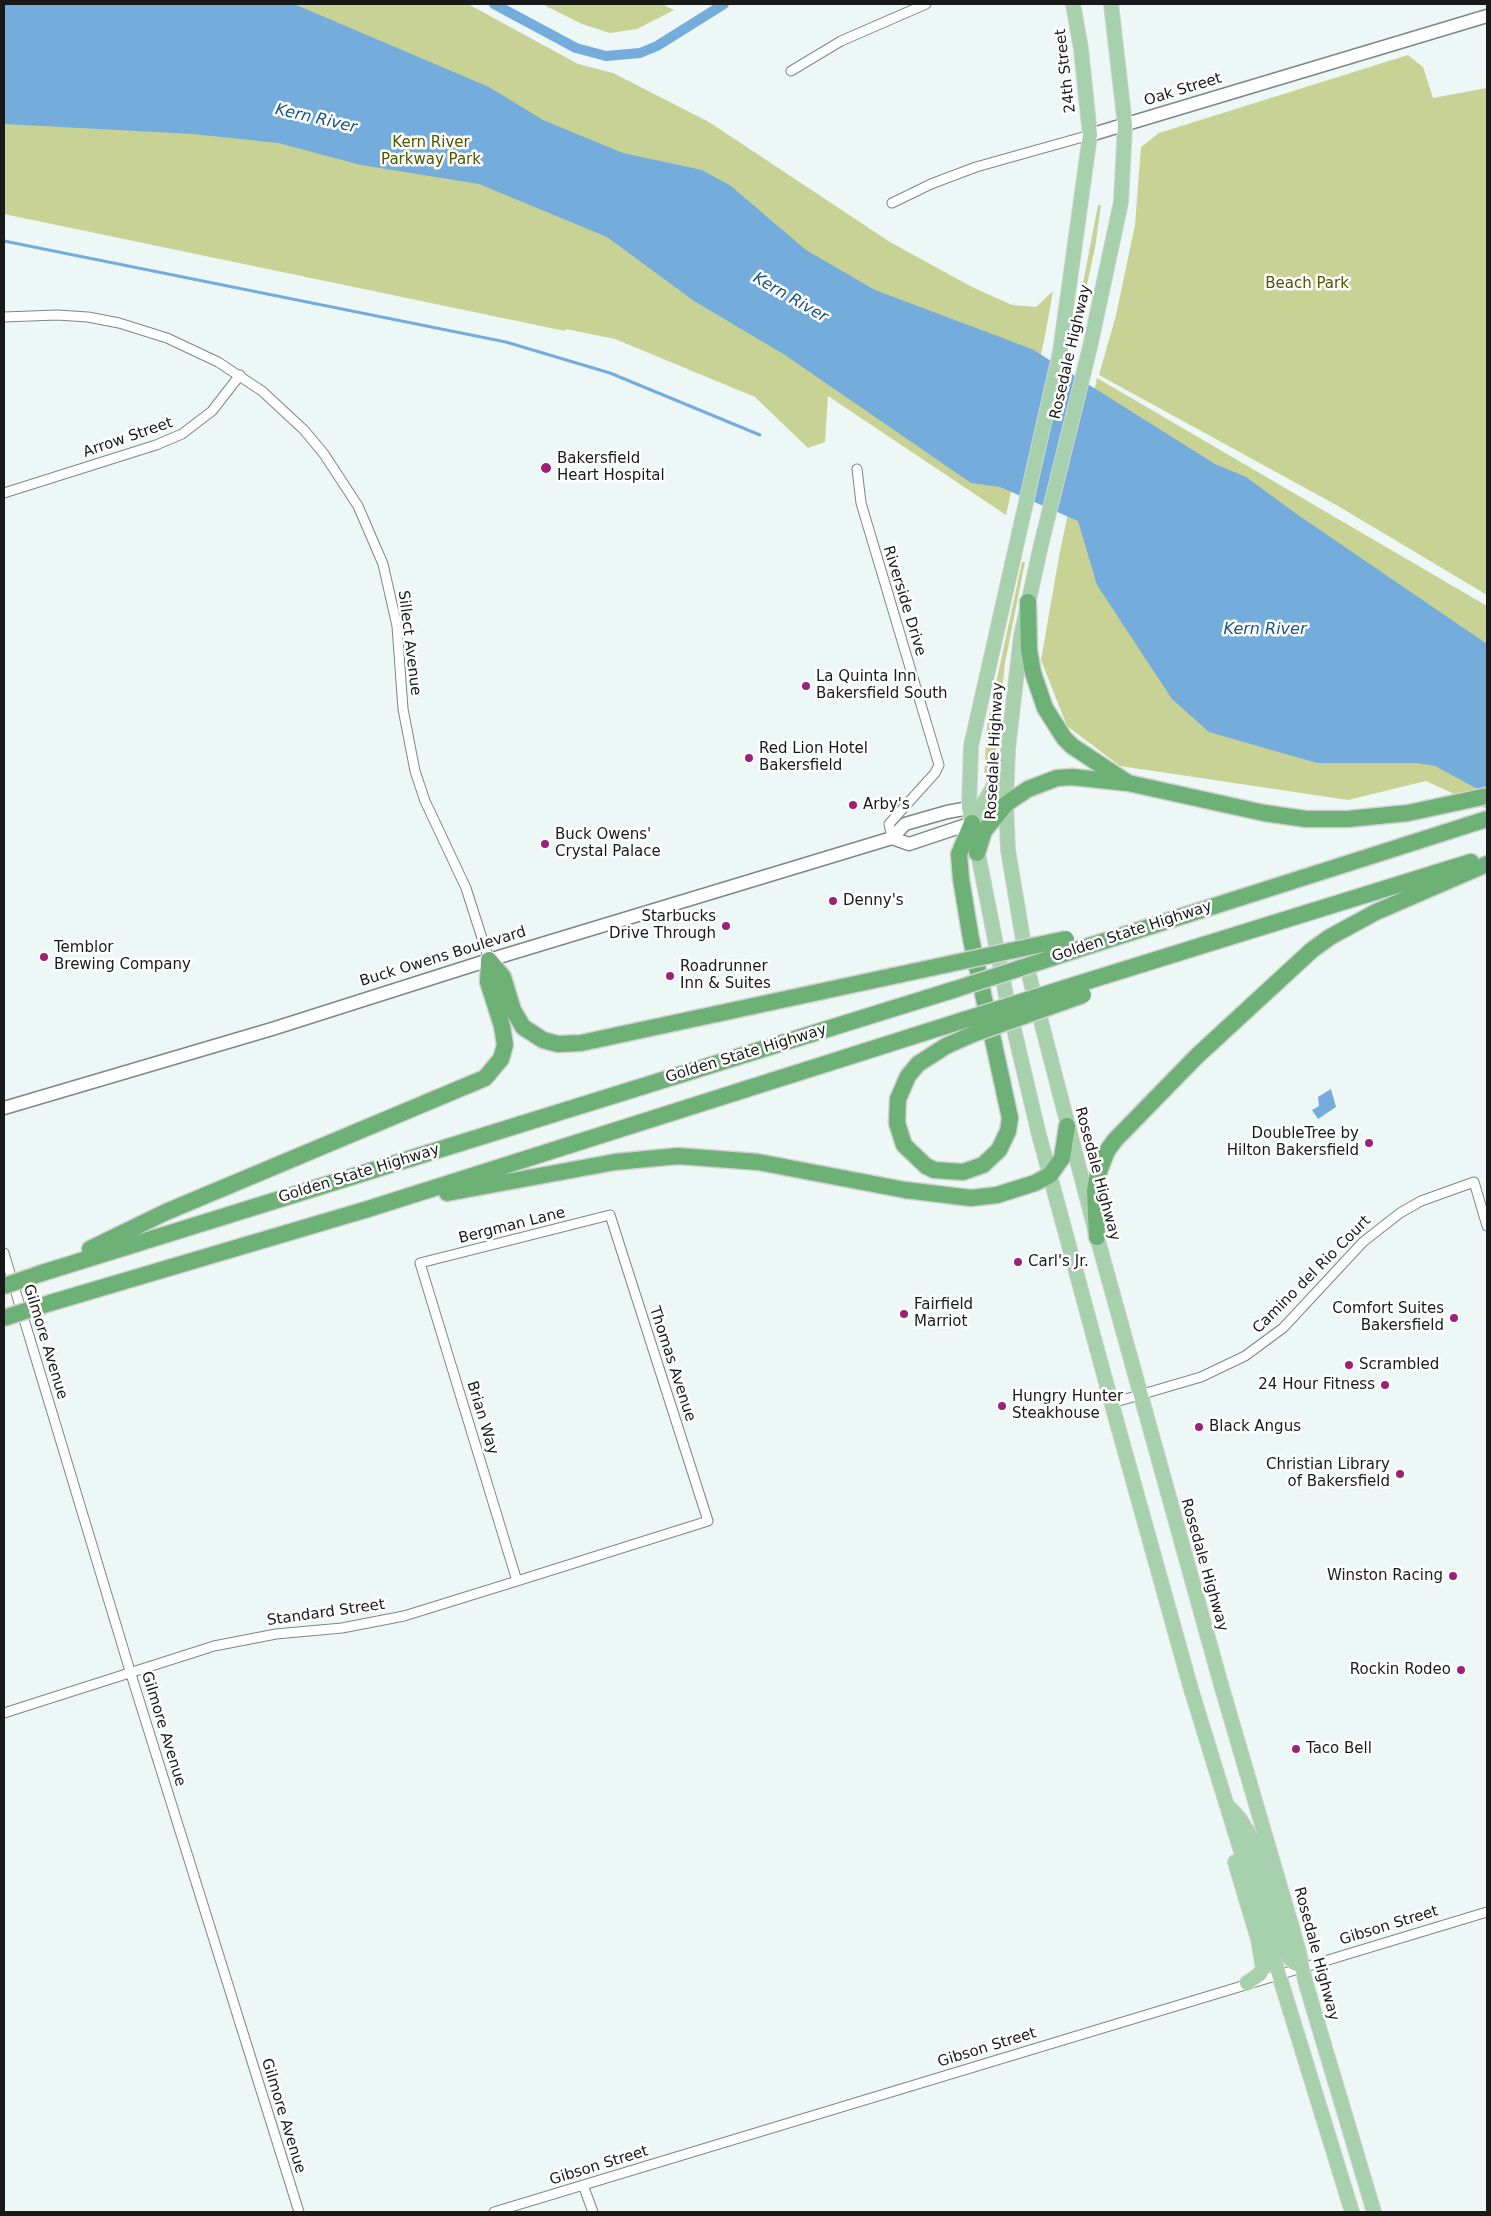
<!DOCTYPE html>
<style>
body{margin:0}
#map{position:relative;width:1491px;height:2216px;overflow:hidden;background:#edf7f5;font-family:"DejaVu Sans",sans-serif}
canvas{display:block}
.frame{position:absolute;inset:0;border:5px solid #171a19;pointer-events:none}
</style>
<div id="map">
<canvas width="1491" height="2216"></canvas>
<div class="frame"></div>
</div>
<script>
const c = document.querySelector('canvas').getContext('2d');
c.lineJoin = 'round';
function fillPath(path, color) {
  c.fillStyle = color;
  c.fill(path, 'evenodd');
}
function poly(rows) {
  const path = new Path2D();
  for (const r of rows) {
    path.moveTo(r[0], r[1]);
    for (let i = 2; i < r.length; i += 2) path.lineTo(r[i], r[i + 1]);
  }
  return path;
}
function strokePath(path, color, width, dash) {
  c.strokeStyle = color;
  c.lineWidth = width;
  c.lineCap = dash ? 'butt' : 'round';
  c.setLineDash(dash || []);
  c.stroke(path);
}
function write(font, color, halo, rows, align = 'center') {
  c.font = font + ' "DejaVu Sans",sans-serif';
  c.lineWidth = 5;
  c.setLineDash([]);
  c.textBaseline = 'middle';
  c.strokeStyle = halo;
  c.fillStyle = color;
  for (const [text, x, y, turn = 0] of rows) {
    c.save();
    c.translate(x, y);
    c.rotate((+turn || 0) * Math.PI / 180);
    c.textAlign = isNaN(turn) ? turn : align;
    if (halo) c.strokeText(text, 0, 0);
    c.fillText(text, 0, 0);
    c.restore();
  }
}
const green = poly([
 [4,4,468,4,578,64,613,73,709,122,890,242,972,287,1012,305,1036,307,1053,291,1045,336,1006,515,828,396,825,442,808,448,755,397,615,339,566,329,565,331,4,214],
 [542,4,662,4,674,10,637,29,610,33,582,24],
 [1408,55,1423,67,1433,98,1487,88,1487,595,1338,506,1099,375,1116,315,1135,225,1141,147,1159,133],
 [1098,205,1101,205,1095,248,1079,321,1076,320],
 [1097,378,1487,606,1487,809,1426,781,1348,800,1120,766,1067,726,1041,660,1060,551],
 [1022,562,1025,562,1005,663,995,764,989,779,984,778,987,725]
]);
const water = poly([
 [4,4,294,4,489,87,543,120,623,153,702,170,731,186,806,250,875,290,1032,349,1215,464,1246,477,1298,515,1487,644,1487,794,1435,766,1417,763,1317,763,1209,732,1172,699,1097,585,1078,521,1000,487,971,483,785,355,694,301,607,237,479,184,361,165,278,143,193,134,4,124],
 [1331,1089,1336,1107,1318,1119,1312,1110,1319,1106,1318,1097]
]);
const stream = poly([
 [4,241,506,342,610,373,760,435]
]);
const canal = poly([
 [494,4,576,48,606,56,640,53,657,46,724,4]
]);
const minor = poly([
 [791,71,841,41,926,4],
 [892,203,931,184,976,167,1090,135],
 [4,317,57,315,88,317,119,323,167,338,218,362,262,391,304,430,324,454,358,506,383,564,397,626,403,709,415,771,425,801,466,888,489,960],
 [857,469,861,503,939,765,935,773,889,824,892,838],
 [4,493,156,445,182,434,212,411,240,375],
 [4,1253,130,1671,299,2212],
 [1112,1403,1201,1377,1245,1356,1283,1328,1363,1242,1400,1213,1421,1201,1474,1182,1487,1226],
 [4,1713,214,1646,276,1634,342,1628,404,1616,517,1581,708,1521,610,1215,420,1263,517,1581],
 [583,2185,593,2212],
 [494,2212,1487,1912]
]);
const secondary = poly([
 [1090,135,1487,16],
 [892,838,909,844,972,823],
 [4,1108,272,1029,489,960,892,838,905,824,947,812,969,808]
]);
const primary = poly([
 [1073,4,1081,49,1090,135,1060,352,971,746,969,808,1007,1000,1039,1135,1117,1423,1191,1689,1352,2212],
 [1111,4,1125,125,1121,202,1090,347,1041,545,1021,636,1008,749,1006,804,1008,850,1029,975,1097,1237,1220,1681,1298,1948,1306,1984,1374,2212],
 [972,823,993,787,1004,761],
 [1231,1809,1240,1819,1252,1839,1286,1953,1294,1963,1302,1966],
 [1235,1862,1258,1939,1263,1968,1260,1974,1247,1983]
]);
const motorway = poly([
 [1028,602,1029,650,1033,673,1045,708,1064,738,1072,746,1128,783],
 [972,823,959,854,961,879,971,939,1010,1118,1008,1131,999,1150,983,1165,963,1172,934,1170,926,1166,904,1145,897,1123,898,1099,908,1076,918,1064,946,1046,973,1034],
 [977,853,984,831,1006,804,1028,789,1057,778,1072,777,1128,783,1264,813,1306,819,1348,819,1408,813,1487,796],
 [1070,952,1487,819],
 [489,960,503,977,513,1010,523,1027,543,1040,558,1044,581,1043,949,964],
 [1078,984,1471,862],
 [447,1193,615,1162,678,1156,758,1162,905,1190,971,1198,997,1195,1035,1183,1050,1175,1062,1158,1067,1126],
 [1097,1237,1095,1190,1098,1174,1107,1151,1115,1140,1197,1056,1312,950,1330,937,1376,912,1487,864],
 [90,1249,166,1212,485,1078,501,1059,505,1045,502,1026,488,982,489,960],
 [42,1273,956,989],
 [50,1303,368,1209,964,1020]
]);
const motorwayBridge = poly([
 [949,964,1066,939],
 [956,989,1070,952],
 [964,1020,1078,984],
 [973,1034,1083,995],
 [4,1286,42,1273],
 [4,1318,50,1303]
]);
const markers = [
 [546,468,6,"#9b2179"],
 [806,686,5,"#9b2179"],
 [749,758,5,"#9b2179"],
 [853,805,5,"#9b2179"],
 [545,844,5,"#9b2179"],
 [833,901,5,"#9b2179"],
 [726,926,5,"#9b2179"],
 [44,957,5,"#9b2179"],
 [670,976,5,"#9b2179"],
 [1369,1143,5,"#9b2179"],
 [1018,1262,5,"#9b2179"],
 [904,1314,5,"#9b2179"],
 [1454,1318,5,"#9b2179"],
 [1349,1365,5,"#9b2179"],
 [1385,1385,5,"#9b2179"],
 [1002,1406,5,"#9b2179"],
 [1199,1427,5,"#9b2179"],
 [1400,1474,5,"#9b2179"],
 [1453,1576,5,"#9b2179"],
 [1461,1670,5,"#9b2179"],
 [1296,1749,5,"#9b2179"]
];
const streetNames = [
 ["24th Street",1066,71,-97],
 ["Oak Street",1183,90,-17],
 ["Rosedale Highway",1071,352,-77],
 ["Arrow Street",128,438,-19],
 ["Riverside Drive",904,601,73],
 ["Sillect Avenue",409,643,83],
 ["Rosedale Highway",995,751,-87],
 ["Golden State Highway",1132,932,-18],
 ["Buck Owens Boulevard",443,957,-17],
 ["Golden State Highway",746,1054,-17],
 ["Golden State Highway",359,1174,-17],
 ["Rosedale Highway",1097,1174,75],
 ["Bergman Lane",512,1226,-14],
 ["Camino del Rio Court",1312,1275,-45],
 ["Gilmore Avenue",45,1342,73],
 ["Thomas Avenue",672,1364,72],
 ["Brian Way",482,1418,73],
 ["Rosedale Highway",1204,1565,74],
 ["Standard Street",326,1613,-8],
 ["Gilmore Avenue",163,1729,73],
 ["Gibson Street",1389,1926,-17],
 ["Rosedale Highway",1316,1954,75],
 ["Gibson Street",987,2048,-17],
 ["Gilmore Avenue",283,2116,73],
 ["Gibson Street",599,2166,-17]
];
const parkNames = [
 ["Kern River",431,143],
 ["Parkway Park",431,160],
 ["Beach Park",1307,284]
];
const poiNames = [
 ["Bakersfield",557,459],
 ["Heart Hospital",557,476],
 ["La Quinta Inn",816,677],
 ["Bakersfield South",816,694],
 ["Red Lion Hotel",759,749],
 ["Bakersfield",759,766],
 ["Arby's",863,805],
 ["Buck Owens'",555,835],
 ["Crystal Palace",555,852],
 ["Denny's",843,901],
 ["Starbucks",716,917,"right"],
 ["Drive Through",716,934,"right"],
 ["Temblor",54,948],
 ["Brewing Company",54,965],
 ["Roadrunner",680,967],
 ["Inn & Suites",680,984],
 ["DoubleTree by",1359,1134,"right"],
 ["Hilton Bakersfield",1359,1151,"right"],
 ["Carl's Jr.",1028,1262],
 ["Fairfield",914,1305],
 ["Marriot",914,1322],
 ["Comfort Suites",1444,1309,"right"],
 ["Bakersfield",1444,1326,"right"],
 ["Scrambled",1359,1365],
 ["24 Hour Fitness",1375,1385,"right"],
 ["Hungry Hunter",1012,1397],
 ["Steakhouse",1012,1414],
 ["Black Angus",1209,1427],
 ["Christian Library",1390,1465,"right"],
 ["of Bakersfield",1390,1482,"right"],
 ["Winston Racing",1443,1576,"right"],
 ["Rockin Rodeo",1451,1670,"right"],
 ["Taco Bell",1306,1749]
];
const waterNames = [
 ["Kern River",316,119,13],
 ["Kern River",790,298,30],
 ["Kern River",1265,630]
];
fillPath(green, '#c9d295');
fillPath(water, '#74addc');
strokePath(stream, '#74addc', 3);
strokePath(canal, '#74addc', 10);
strokePath(minor, '#7e8785', 11);
strokePath(secondary, '#7e8785', 15);
strokePath(primary, '#d1d1d1', 16);
strokePath(motorway, '#d1d1d1', 19);
strokePath(minor, '#fff', 9);
strokePath(secondary, '#fff', 12);
strokePath(primary, '#a7d0ad', 14);
strokePath(motorway, '#6db176', 16);
strokePath(motorwayBridge, '#d1d1d1', 19, []);
strokePath(motorwayBridge, '#6db176', 16);
for (const [x, y, r, color] of markers) {
  const dot = new Path2D();
  dot.arc(x, y, r, 0, 2 * Math.PI);
  c.fillStyle = color;
  c.fill(dot);
  strokePath(dot, '#fff', 2);
}
write('15px', '#171a19', '#fff', streetNames);
write('15px', '#4e5500', '#fff', parkNames);
write('15px', '#171a19', '#fff', poiNames, 'left');
write('italic 16px', '#155582', '#fff', waterNames);
</script>
